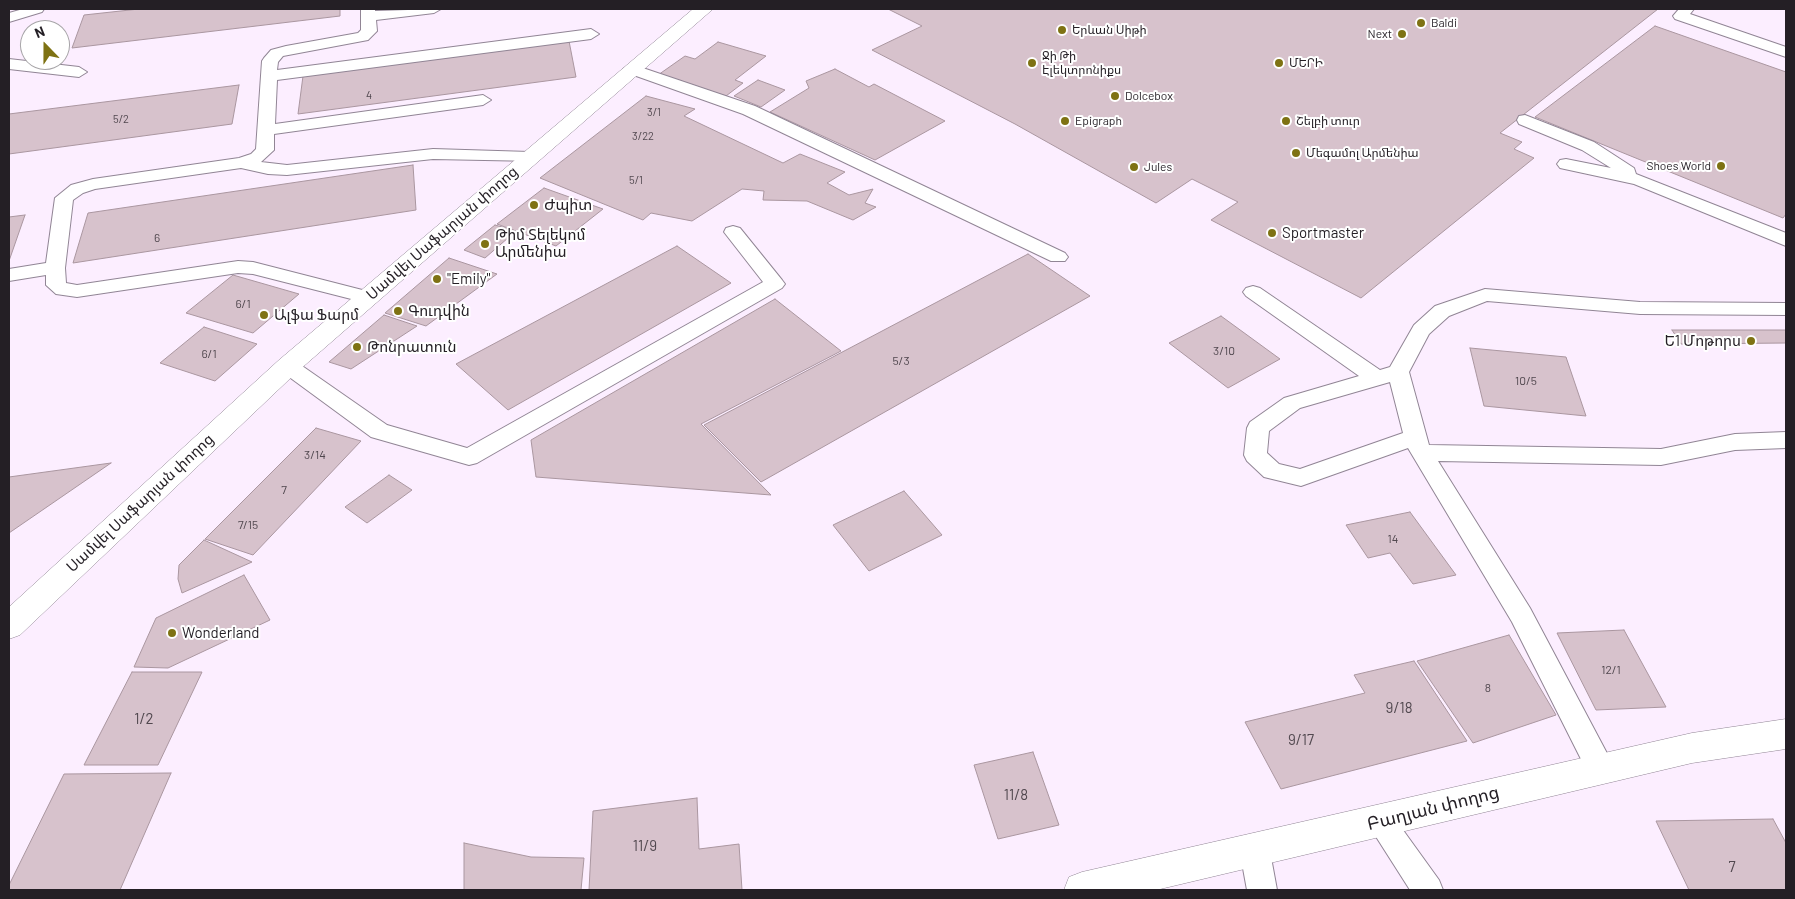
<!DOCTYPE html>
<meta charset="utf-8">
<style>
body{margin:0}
#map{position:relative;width:1795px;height:899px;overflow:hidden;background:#fceeff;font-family:Barlow,sans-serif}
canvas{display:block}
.frame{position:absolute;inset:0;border:10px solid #241f25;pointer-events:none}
.north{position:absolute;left:20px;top:20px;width:50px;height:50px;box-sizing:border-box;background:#fff;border:1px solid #a7a5a8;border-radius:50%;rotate:338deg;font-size:14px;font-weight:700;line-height:20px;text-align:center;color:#241f25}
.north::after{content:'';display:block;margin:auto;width:18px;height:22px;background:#7e7213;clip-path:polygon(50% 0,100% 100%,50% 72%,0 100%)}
</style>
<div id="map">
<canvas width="1795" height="899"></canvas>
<div class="frame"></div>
<div class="north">N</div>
</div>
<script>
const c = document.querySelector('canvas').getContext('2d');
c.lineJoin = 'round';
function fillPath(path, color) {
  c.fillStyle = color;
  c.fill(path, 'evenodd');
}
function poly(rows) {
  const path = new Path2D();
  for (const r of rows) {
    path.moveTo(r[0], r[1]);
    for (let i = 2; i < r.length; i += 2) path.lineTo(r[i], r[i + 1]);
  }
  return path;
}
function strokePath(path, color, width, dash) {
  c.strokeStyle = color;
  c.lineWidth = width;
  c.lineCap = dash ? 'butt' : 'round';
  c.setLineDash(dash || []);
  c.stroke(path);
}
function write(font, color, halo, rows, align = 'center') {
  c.font = font + ' Barlow,"Noto Sans Armenian",sans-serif';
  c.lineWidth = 4;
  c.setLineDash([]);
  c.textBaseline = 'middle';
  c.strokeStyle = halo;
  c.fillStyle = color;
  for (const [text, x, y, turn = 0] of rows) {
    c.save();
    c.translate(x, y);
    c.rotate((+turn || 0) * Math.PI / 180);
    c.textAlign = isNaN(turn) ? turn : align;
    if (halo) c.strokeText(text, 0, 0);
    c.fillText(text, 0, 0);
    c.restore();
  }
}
const building = poly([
 [139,9,340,9,340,16,72,48,84,15,139,9],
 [888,9,1658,9,1500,133,1522,142,1514,149,1534,158,1361,298,1211,220,1238,202,1192,179,1156,203,1015,124,872,50,922,26,888,9],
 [1655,26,1786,72,1786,214,1783,218,1535,117,1655,26],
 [569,41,576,77,298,114,303,76,569,41],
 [718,42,766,56,735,80,743,83,726,96,658,75,685,56,695,59,718,42],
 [835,69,869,87,874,84,945,121,875,160,770,112,809,88,806,81,835,69],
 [758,80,785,90,761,107,734,96,758,80],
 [239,85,232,124,9,154,9,114,239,85],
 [646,96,695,109,684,116,783,163,800,154,845,172,827,183,849,195,873,189,865,203,876,207,853,220,807,201,763,200,764,191,742,189,692,221,651,213,643,220,540,178,646,96],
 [413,165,416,210,73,263,88,213,413,165],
 [544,188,603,209,556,246,497,224,544,188],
 [25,215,9,261,9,217,25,215],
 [495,225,516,231,485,258,464,250,495,225],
 [677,246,731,283,508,410,456,364,677,246],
 [1028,254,1090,296,761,482,704,425,1028,254],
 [449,258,497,274,426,326,385,313,449,258],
 [233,275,299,294,253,333,186,313,233,275],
 [775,299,841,351,701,424,771,495,536,477,531,440,775,299],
 [384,315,417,326,351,369,329,362,384,315],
 [1221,316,1280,359,1228,388,1169,343,1221,316],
 [204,327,257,344,215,381,160,363,204,327],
 [1672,330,1786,330,1786,343,1681,344,1672,330],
 [1470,348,1566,357,1586,416,1484,406,1470,348],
 [316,428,361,441,253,555,205,539,316,428],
 [111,463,9,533,9,477,111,463],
 [389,475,412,490,367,523,345,507,389,475],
 [904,491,942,535,869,571,833,525,904,491],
 [1410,512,1456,575,1413,584,1390,553,1368,558,1346,525,1410,512],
 [204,540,252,562,182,593,178,579,179,565,204,540],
 [244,575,270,620,168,668,134,667,156,618,244,575],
 [1624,630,1666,707,1596,710,1557,633,1624,630],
 [1509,635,1556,715,1473,743,1417,661,1509,635],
 [1414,661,1467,741,1281,789,1245,722,1365,693,1354,675,1414,661],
 [132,672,202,672,158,765,84,765,132,672],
 [1033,752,1059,825,998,839,974,765,1033,752],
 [171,773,120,890,9,890,9,885,64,774,171,773],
 [697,798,699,849,739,844,742,890,589,890,593,811,697,798],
 [1773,819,1786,843,1786,890,1689,890,1656,821,1773,819],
 [464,843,531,857,584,858,581,890,464,890,464,843]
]);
const service = poly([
 [23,9,44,9,42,12,9,22,9,13,23,9],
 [361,9,375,9,375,11,441,9,434,13,376,20,377,31,368,40,283,56,278,62,277,70,591,29,599,34,591,39,277,80,275,124,483,95,491,100,483,105,274,134,274,150,261,162,287,165,433,149,530,152,536,153,539,157,536,161,433,159,287,175,268,174,241,168,95,189,83,193,73,200,65,268,66,283,77,285,238,261,253,262,374,293,377,297,374,301,367,303,253,274,238,273,77,297,56,294,46,285,46,275,9,281,9,269,46,263,55,198,71,185,93,179,239,158,251,154,256,149,262,61,264,58,271,50,286,46,358,33,361,30,361,9],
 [1679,9,1694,9,1690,14,1786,47,1786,57,1675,19,1673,16,1679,9],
 [9,59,79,67,87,72,79,77,9,69,9,59],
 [631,64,755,106,1065,253,1068,257,1065,261,1051,261,743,114,625,72,623,69,631,64],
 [1525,115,1594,142,1634,168,1636,174,1786,233,1786,246,1634,184,1560,168,1557,164,1560,160,1566,159,1611,168,1582,150,1519,124,1517,120,1519,116,1525,115],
 [733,226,740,228,782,280,785,284,782,288,477,463,469,465,371,437,281,371,277,366,281,361,288,359,295,361,387,425,467,448,763,282,724,232,726,228,733,226],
 [1253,286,1260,288,1380,370,1390,367,1414,325,1435,306,1485,289,1640,302,1786,303,1786,315,1640,314,1487,301,1449,316,1429,334,1409,372,1429,445,1661,449,1735,434,1786,432,1786,448,1735,450,1661,465,1438,461,1530,608,1610,759,1614,768,1610,777,1600,781,1590,777,1512,622,1408,448,1301,486,1264,477,1247,461,1244,455,1247,428,1250,422,1284,398,1359,376,1246,296,1243,292,1246,288,1253,286],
 [1390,382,1403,433,1300,469,1279,464,1267,453,1269,431,1300,408,1390,382],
 [1380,808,1390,812,1439,880,1443,890,1410,890,1366,821,1370,812,1380,808],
 [1255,838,1265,842,1270,852,1277,890,1247,890,1240,852,1245,842,1255,838]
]);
const tertiary = poly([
 [1786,719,1786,749,1692,763,1156,890,1064,890,1069,877,1082,872,1692,733,1786,719]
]);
const secondary = poly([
 [693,9,713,9,297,372,20,635,9,639,9,607,279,360,693,9]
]);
const markers = [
 [1421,23,5,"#7e7213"],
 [1062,30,5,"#7e7213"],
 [1402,34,5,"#7e7213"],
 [1032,63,5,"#7e7213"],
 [1279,63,5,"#7e7213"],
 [1115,96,5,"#7e7213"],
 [1065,121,5,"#7e7213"],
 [1286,121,5,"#7e7213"],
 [1296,153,5,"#7e7213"],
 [1721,166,5,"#7e7213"],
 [1134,167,5,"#7e7213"],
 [534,205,5,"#7e7213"],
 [1272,233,5,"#7e7213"],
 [485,244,5,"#7e7213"],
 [437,279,5,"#7e7213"],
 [398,311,5,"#7e7213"],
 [264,315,5,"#7e7213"],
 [1751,341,5,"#7e7213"],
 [357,347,5,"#7e7213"],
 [172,633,5,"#7e7213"]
];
const farNumbernames = [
 ["4",369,95],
 ["3/1",654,112],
 ["5/2",121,119],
 ["3/22",643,136],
 ["5/1",636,180]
];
const farPoinames = [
 ["Baldi",1431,23],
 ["Երևան Սիթի",1072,30],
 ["Next",1392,34,"right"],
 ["Ջի Թի",1042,56],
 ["Էլեկտրոնիքս",1042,70],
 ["ՄԵՐԻ",1289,63],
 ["Dolcebox",1125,96],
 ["Epigraph",1075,121],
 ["Շելբի տուր",1296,121],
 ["Մեգամոլ Արմենիա",1306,153],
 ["Shoes World",1711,166,"right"],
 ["Jules",1144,167]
];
const numberNames = [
 ["6",157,238],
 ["6/1",243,304],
 ["3/10",1224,351],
 ["6/1",209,354],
 ["5/3",901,361],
 ["10/5",1526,381],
 ["3/14",315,455],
 ["7",284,490],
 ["7/15",248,525],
 ["14",1393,539],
 ["12/1",1611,670],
 ["8",1488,688]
];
const poiNames = [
 ["Ժպիտ",544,205],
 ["Sportmaster",1282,233],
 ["Թիմ Տելեկոմ",495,235],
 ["Արմենիա",495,252],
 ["\"Emily\"",447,279],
 ["Գուդվին",408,311],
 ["Ալֆա Ֆարմ",274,315],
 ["Ե1 Մոթորս",1741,341,"right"],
 ["Թոնրատուն",367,347],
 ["Wonderland",182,633]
];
const streetNames = [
 ["Սամվել Սաֆարյան փողոց",442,233,-41],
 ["Սամվել Սաֆարյան փողոց",140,503,-43]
];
const nearNumbernames = [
 ["9/18",1399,708],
 ["1/2",144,719],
 ["9/17",1301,740],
 ["11/8",1016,795],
 ["11/9",645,846],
 ["7",1732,867]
];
const nearStreetnames = [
 ["Բաղյան փողոց",1433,808,-14]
];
fillPath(building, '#d7c2cc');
strokePath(building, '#aa96a0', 1);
strokePath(service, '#918595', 2);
strokePath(tertiary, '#918595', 1);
strokePath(secondary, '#918595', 1);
fillPath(service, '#fff');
fillPath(tertiary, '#fff');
fillPath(secondary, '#fff');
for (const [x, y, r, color] of markers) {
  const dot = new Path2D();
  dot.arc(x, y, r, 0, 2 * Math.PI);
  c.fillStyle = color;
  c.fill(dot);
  strokePath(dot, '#fff', 2);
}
write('11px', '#51484f', null, farNumbernames);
write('12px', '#241f25', '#fff', farPoinames, 'left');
write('12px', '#51484f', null, numberNames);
write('15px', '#241f25', '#fff', poiNames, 'left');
write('15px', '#241f25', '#fff', streetNames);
write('15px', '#51484f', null, nearNumbernames);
write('18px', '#241f25', '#fff', nearStreetnames);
</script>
